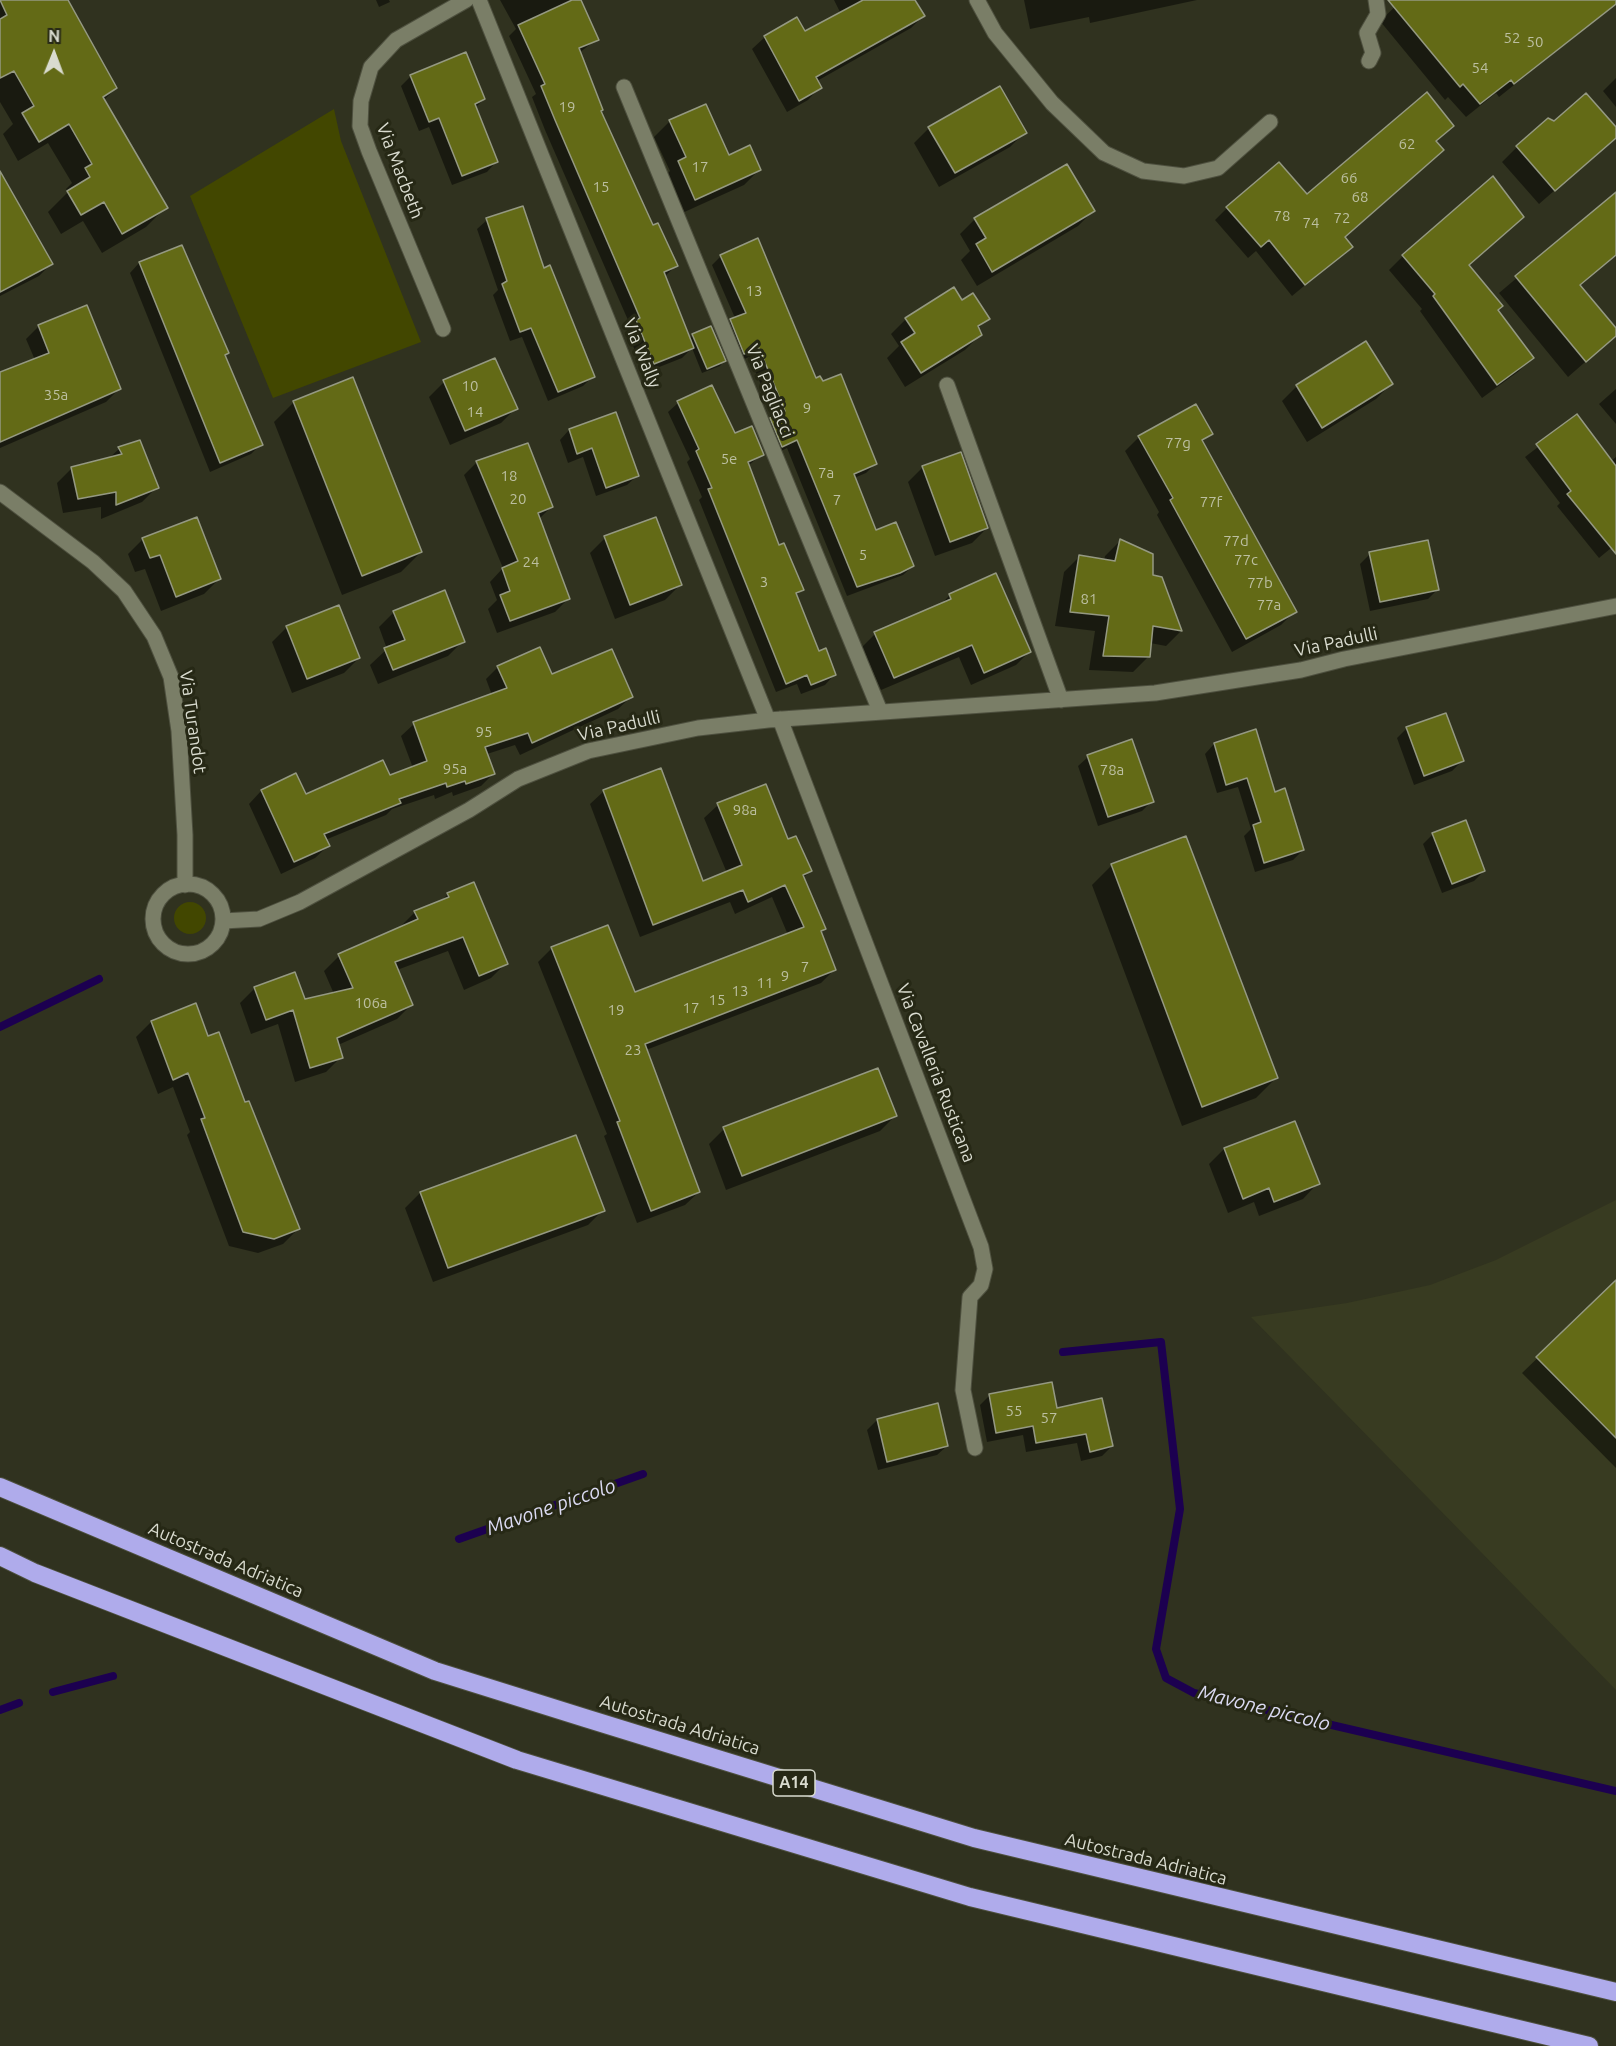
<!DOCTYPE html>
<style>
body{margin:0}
#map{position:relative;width:1616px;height:2046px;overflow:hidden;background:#30321f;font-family:Ubuntu,sans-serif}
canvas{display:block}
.north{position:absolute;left:24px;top:24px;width:60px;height:60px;-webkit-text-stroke:4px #262815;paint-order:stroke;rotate:1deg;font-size:16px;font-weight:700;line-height:24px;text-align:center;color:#d9dbcf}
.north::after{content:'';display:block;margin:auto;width:21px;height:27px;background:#d9dbcf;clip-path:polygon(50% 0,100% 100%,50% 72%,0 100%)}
</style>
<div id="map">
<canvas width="1616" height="2046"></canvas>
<div class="north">N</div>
</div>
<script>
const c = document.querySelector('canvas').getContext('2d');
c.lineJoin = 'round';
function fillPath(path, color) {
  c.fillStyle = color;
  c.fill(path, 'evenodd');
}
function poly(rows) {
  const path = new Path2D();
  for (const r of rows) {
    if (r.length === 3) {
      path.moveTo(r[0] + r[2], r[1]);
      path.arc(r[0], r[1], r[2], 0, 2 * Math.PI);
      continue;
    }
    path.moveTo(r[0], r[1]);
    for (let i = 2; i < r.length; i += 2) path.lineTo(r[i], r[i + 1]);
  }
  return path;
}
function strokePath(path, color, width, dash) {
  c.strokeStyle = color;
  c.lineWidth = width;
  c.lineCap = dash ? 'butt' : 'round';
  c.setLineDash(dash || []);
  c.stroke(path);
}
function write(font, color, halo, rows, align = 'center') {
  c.font = font + ' Ubuntu,sans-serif';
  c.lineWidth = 6;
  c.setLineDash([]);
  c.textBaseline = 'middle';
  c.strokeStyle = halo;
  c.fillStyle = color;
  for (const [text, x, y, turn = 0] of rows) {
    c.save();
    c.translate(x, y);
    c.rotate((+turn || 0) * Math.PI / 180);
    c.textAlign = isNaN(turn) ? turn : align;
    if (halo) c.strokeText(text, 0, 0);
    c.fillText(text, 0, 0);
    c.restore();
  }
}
const built = poly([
 [1616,1200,1616,1690,1251,1317,1347,1303,1430,1285,1496,1260]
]);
const green = poly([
 [334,109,341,141,421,342,273,398,190,196],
 [190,918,16]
]);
const shadow = poly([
 [0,0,67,0,116,88,104,100,166,207,146,227,102,253,83,221,61,234,48,212,68,192,66,189,72,183,48,143,18,161,3,134,13,124,0,102],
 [376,0,389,0,390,2,379,7],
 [500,0,579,0,597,39,579,53,599,112,652,227,676,266,664,277,689,339,693,335,724,361,720,366,702,373,692,348,682,358,644,373,627,331,631,327,545,130,532,97,536,94,509,36,516,29],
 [834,0,914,0,923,16,911,28,817,81,820,87,808,100,787,112,752,49,765,37,797,20,805,34,841,14],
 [1024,0,1197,0,1090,23,1089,17,1030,29],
 [1402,0,1616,0,1616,4,1499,97,1496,93,1466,117,1448,97,1445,100,1380,21],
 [411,76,484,99,475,108,496,162,487,172,452,185,429,127,419,131,401,86],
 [1616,78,1616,107,1603,91],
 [705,106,728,157,759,170,744,185,680,214,663,178,670,171,654,137,669,122],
 [1554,123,1616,130,1616,137,1539,204,1502,162,1517,147],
 [929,128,1025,132,1010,147,939,187,914,143],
 [1435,142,1344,238,1351,247,1292,296,1256,251,1248,258,1215,220,1227,208,1307,196],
 [0,173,51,264,39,276,0,296],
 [1616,194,1616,256,1580,286,1616,330,1616,335,1568,377,1499,293],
 [1093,211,1078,226,977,286,961,260,970,251,960,234,975,219],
 [1522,217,1468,266,1532,357,1519,371,1482,398,1420,311,1422,309,1389,270,1403,256],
 [487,220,543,269,593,376,583,386,548,401,522,337,510,341,493,295,498,290,477,229],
 [721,256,815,380,875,464,866,473,854,478,875,532,913,566,903,575,847,596,787,448,773,455,762,428,775,417,749,357,735,363,721,330,735,318,712,265],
 [139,263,224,356,261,444,251,454,210,472,130,273],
 [962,302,988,319,977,329,980,335,965,350,905,387,887,358,899,346,891,334,906,319],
 [39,326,119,389,106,402,0,448,0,374,35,360,26,339],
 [444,382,516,408,501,423,450,445,429,397],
 [1391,384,1376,399,1307,442,1282,401,1297,386],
 [1616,389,1616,424,1599,404],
 [294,402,421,552,401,572,342,595,274,422],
 [678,403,762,454,748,466,778,547,802,590,795,596,818,653,834,675,825,685,801,694,797,684,776,692,699,500,702,497,687,462,690,459,668,412],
 [1577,417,1611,461,1616,457,1616,544,1599,558,1557,506,1560,503,1525,457],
 [569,430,637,476,627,485,596,496,583,457,568,463,560,440],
 [1211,433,1201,443,1295,611,1281,625,1232,652,1157,515,1159,512,1125,451,1139,437],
 [119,449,157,487,142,502,101,519,101,507,63,513,57,483,72,468,108,459],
 [477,462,551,507,539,519,568,599,555,612,497,633,488,609,497,600,490,582,503,568,464,475],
 [923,467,987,528,972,543,935,556,908,482],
 [605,538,680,585,665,600,615,619,590,553],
 [143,539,219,579,204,594,161,611,145,569,135,572,128,554],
 [1120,541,1152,576,1160,579,1181,631,1166,646,1150,643,1148,657,1133,672,1089,670,1095,631,1055,626,1064,572,1079,557,1104,561,1105,556],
 [1370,554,1438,589,1428,599,1370,611,1360,564],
 [950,595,1029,652,1016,665,971,685,959,657,881,690,862,647,875,634,939,606],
 [394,612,463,641,448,656,378,684,370,665,387,649,379,627],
 [287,627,359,658,344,673,292,693,272,642],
 [498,667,551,676,631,697,618,709,520,755,515,745,487,754,494,773,481,786,453,796,452,792,435,799,434,795,392,809,386,815,325,840,328,846,315,858,281,874,249,804,261,791,296,775,305,796,389,777,413,768,401,736,414,724,492,695,486,679],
 [1407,728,1462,761,1452,771,1414,785,1397,738],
 [1214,744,1274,793,1303,850,1293,860,1255,872,1244,836,1251,829,1238,787,1217,793,1205,754],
 [1088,757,1152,801,1142,811,1098,826,1078,766],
 [765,786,787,841,811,871,803,878,824,929,820,933,834,970,821,983,646,1050,699,1192,685,1205,637,1223,604,1136,607,1134,538,962,552,948,634,994,788,935,772,897,735,914,730,902,640,937,590,804,604,791,702,883,727,873,704,818,718,805],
 [1433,834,1484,871,1474,881,1442,893,1423,844],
 [1112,865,1276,1078,1256,1098,1182,1126,1092,885],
 [448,894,506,963,491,978,464,990,448,951,397,970,412,1004,397,1019,338,1045,341,1057,326,1072,295,1082,278,1024,251,1034,240,1003,255,988,304,1000,334,994,324,971,339,956,400,927,415,912,439,903],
 [195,1005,208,1038,244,1104,298,1229,283,1244,258,1253,229,1246,187,1135,190,1132,173,1087,158,1094,136,1037,151,1022],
 [895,1116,880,1131,726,1190,709,1144,724,1129],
 [1294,1123,1318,1183,1303,1199,1259,1216,1254,1202,1228,1213,1209,1164,1224,1149],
 [575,1137,603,1210,588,1225,433,1282,405,1208,420,1193],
 [1616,1282,1616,1468,1522,1373],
 [990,1395,1056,1410,1112,1446,1102,1456,1081,1461,1077,1443,1026,1452,1023,1435,987,1442,980,1405],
 [877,1420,947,1446,937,1455,878,1470,867,1430]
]);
const stream = poly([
 [0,1027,99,979],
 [1063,1352,1161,1342,1180,1509,1156,1649,1166,1678,1194,1693,1616,1791],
 [459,1539,643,1474],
 [53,1692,113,1676],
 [0,1710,19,1703]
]);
const building = poly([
 [0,0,68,0,117,88,103,97,168,208,122,234,104,202,81,215,67,191,90,177,85,168,92,164,69,124,39,142,22,113,34,106,14,71,0,78,0,19,7,15,0,0],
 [572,0,581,0,599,40,579,48,603,110,601,111,653,225,658,223,678,266,664,272,694,348,654,364,636,320,640,318,555,120,541,86,545,84,518,25,572,0],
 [863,0,915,0,925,16,816,77,822,88,799,101,764,36,797,17,805,31,863,0],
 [1388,0,1616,0,1616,4,1514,84,1511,80,1480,104,1463,84,1460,87,1388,0],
 [466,52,485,99,475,104,498,162,462,176,439,118,429,122,410,75,466,52],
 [1000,86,1027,133,955,173,928,127,1000,86],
 [1427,92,1454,126,1436,141,1444,150,1345,237,1353,247,1305,285,1269,240,1261,247,1226,207,1279,162,1307,194,1427,92],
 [1586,93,1616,127,1616,138,1555,191,1516,146,1548,118,1554,121,1586,93],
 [706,104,729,155,750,145,761,170,695,200,678,161,686,157,669,120,706,104],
 [1067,164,1095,211,992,272,976,244,986,238,974,218,1067,164],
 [0,171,53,264,0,292,0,171],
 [1493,176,1524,217,1469,265,1503,306,1498,310,1534,358,1497,385,1433,296,1435,294,1402,255,1493,176],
 [1616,192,1616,255,1580,285,1616,328,1616,336,1586,362,1515,276,1616,192],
 [523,206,544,268,550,265,595,377,558,392,531,328,520,332,502,284,507,281,486,218,523,206],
 [758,238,816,378,820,376,823,381,841,374,877,464,854,474,876,530,896,522,914,566,900,573,857,587,797,440,782,447,770,418,785,411,759,348,744,354,730,319,746,313,720,255,758,238],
 [182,245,229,353,225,355,263,445,220,463,139,262,182,245],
 [954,287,962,300,973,293,990,319,978,326,982,335,921,373,901,342,915,333,905,318,954,287],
 [87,305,121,389,0,442,0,372,49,353,38,325,87,305],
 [711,326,726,361,707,369,692,334,711,326],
 [1366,341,1393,384,1322,428,1296,385,1366,341],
 [495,358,518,409,465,431,443,380,495,358],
 [353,377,422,552,362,576,293,401,353,377],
 [712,385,735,433,752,426,764,455,748,462,779,545,784,543,804,590,796,593,819,651,826,648,836,675,811,685,807,675,786,684,708,489,712,488,696,451,699,449,677,401,712,385],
 [1196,404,1213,434,1202,440,1297,612,1246,639,1170,500,1173,498,1138,436,1196,404],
 [616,412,639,476,606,488,592,448,577,454,569,429,616,412],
 [1577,414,1616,466,1616,554,1567,494,1571,491,1536,444,1577,414],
 [140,440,159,488,116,505,116,492,78,499,71,467,122,454,118,447,140,440],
 [528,443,553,507,538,513,570,599,510,621,500,595,510,591,502,568,518,561,476,461,528,443],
 [961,452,988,528,950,542,922,466,961,452],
 [197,517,221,579,176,597,160,555,150,558,142,538,197,517],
 [656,517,682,585,630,605,604,536,656,517],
 [1120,539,1153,554,1153,575,1162,577,1182,631,1153,626,1150,657,1103,656,1109,616,1070,612,1079,555,1115,561,1120,539],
 [1428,540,1439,590,1380,602,1369,552,1428,540],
 [996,573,1031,652,984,673,972,645,894,678,874,632,951,599,949,594,996,573],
 [445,590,465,642,393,670,384,648,405,640,393,611,445,590],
 [339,605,360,658,307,679,286,626,339,605],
 [540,647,552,674,612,649,633,697,532,743,528,733,485,747,495,774,466,784,465,781,447,787,446,783,399,799,401,803,324,834,330,846,294,862,261,790,296,773,306,794,383,760,390,775,427,761,413,722,507,688,497,666,540,647],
 [1446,713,1464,761,1424,776,1406,727,1446,713],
 [1256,729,1275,792,1285,788,1304,850,1264,863,1253,825,1261,822,1247,778,1226,785,1214,743,1256,729],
 [1132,739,1154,802,1108,817,1087,755,1132,739],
 [661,768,703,881,742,865,717,803,766,784,788,839,796,836,812,871,803,875,826,929,821,931,836,970,645,1044,700,1192,651,1211,617,1122,620,1121,551,947,608,925,635,992,804,927,785,885,748,902,743,890,653,925,603,790,661,768],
 [1466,820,1485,871,1452,884,1432,833,1466,820],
 [1186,836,1278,1078,1202,1107,1111,864,1186,836],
 [474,882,508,964,479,976,463,937,395,962,413,1005,337,1038,343,1058,310,1068,293,1010,266,1020,254,987,295,972,305,999,353,988,338,954,418,919,414,911,449,897,447,893,474,882],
 [196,1003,208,1036,219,1032,245,1102,249,1101,300,1229,274,1239,243,1232,201,1119,205,1118,188,1073,173,1080,151,1021,196,1003],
 [878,1068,897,1116,742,1176,723,1127,878,1068],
 [1295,1121,1320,1184,1274,1202,1269,1188,1243,1199,1224,1148,1295,1121],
 [576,1135,605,1211,448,1268,420,1192,576,1135],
 [1616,1280,1616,1438,1536,1357,1616,1280],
 [1052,1382,1057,1408,1102,1398,1113,1446,1090,1452,1086,1434,1036,1443,1033,1426,996,1433,989,1394,1052,1382],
 [938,1403,948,1446,887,1462,877,1419,938,1403]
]);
const minor = poly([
 [479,0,768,720],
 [977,0,995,33,1052,103,1104,153,1143,171,1184,176,1218,168,1270,122],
 [1369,61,1373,53,1367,33,1378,14,1376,0],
 [624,87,880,711],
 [443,329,369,151,360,126,361,101,371,67,396,40,466,0],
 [947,385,1061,700],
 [0,492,93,562,124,591,154,636,171,677,179,731,185,835,185,885],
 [780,719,981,1247,985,1269,981,1285,970,1297,963,1390,975,1448],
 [188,919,35],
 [223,921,259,919,300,902,469,810,518,779,588,751,698,728,768,720,1155,693,1301,670,1344,659,1616,606]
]);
const highway = poly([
 [0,1487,435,1671,585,1718,974,1838,1616,1992],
 [0,1556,35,1573,517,1760,970,1897,1589,2046]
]);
const numberNames = [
 ["52",1512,38],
 ["50",1535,42],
 ["54",1480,68],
 ["19",567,107],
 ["62",1407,144],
 ["17",700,167],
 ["66",1349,178],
 ["15",601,187],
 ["68",1360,197],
 ["78",1282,216],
 ["72",1342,218],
 ["74",1311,223],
 ["13",754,291],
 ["10",470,386],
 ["35a",56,395],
 ["9",807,408],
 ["14",475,412],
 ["77g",1178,443],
 ["5e",729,459],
 ["7a",826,473],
 ["18",509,476],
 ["20",518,499],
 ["7",837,500],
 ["77f",1211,502],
 ["77d",1236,541],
 ["5",863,555],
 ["77c",1246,560],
 ["24",531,562],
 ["3",764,582],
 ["77b",1260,583],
 ["81",1089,599],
 ["77a",1269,605],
 ["95",484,732],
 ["95a",455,769],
 ["78a",1112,770],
 ["98a",745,810],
 ["7",805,967],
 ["9",785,976],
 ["11",765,983],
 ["13",740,991],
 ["15",717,1000],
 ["106a",371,1003],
 ["17",691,1008],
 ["19",616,1010],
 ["23",633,1050],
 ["55",1014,1411],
 ["57",1049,1418]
];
const shields = [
 [794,1783,42]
];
const shieldNames = [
 ["A14",794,1783]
];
const streetNames = [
 ["Via Macbeth",400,171,69],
 ["Via Wally",642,353,68],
 ["Via Pagliacci",770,391,68],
 ["Via Padulli",1336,642,-12],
 ["Via Turandot",193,722,82],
 ["Via Padulli",619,726,-13],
 ["Via Cavalleria Rusticana",936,1073,69],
 ["Autostrada Adriatica",226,1560,23],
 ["Autostrada Adriatica",680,1725,17],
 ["Autostrada Adriatica",1146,1859,14]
];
const waterNames = [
 ["Mavone piccolo",551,1507,-19],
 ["Mavone piccolo",1264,1708,14]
];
fillPath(built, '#383b21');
fillPath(green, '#424700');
fillPath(shadow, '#0007');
strokePath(stream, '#1c0050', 8);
fillPath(building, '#636a16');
strokePath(building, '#959982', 1.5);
strokePath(minor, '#4e503f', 17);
strokePath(highway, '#4e503f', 20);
strokePath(minor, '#7a7e67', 15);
strokePath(highway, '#afabeb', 18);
write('15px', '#bcbfa1', null, numberNames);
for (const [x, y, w] of shields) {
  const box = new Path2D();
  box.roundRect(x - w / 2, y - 13, w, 26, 4.5);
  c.fillStyle = '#262815';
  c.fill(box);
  strokePath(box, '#d9dbcf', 1.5);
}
write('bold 16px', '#d9dbcf', null, shieldNames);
write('18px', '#d9dbcf', '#262815', streetNames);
write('italic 20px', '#dbdaf2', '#262815', waterNames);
</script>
